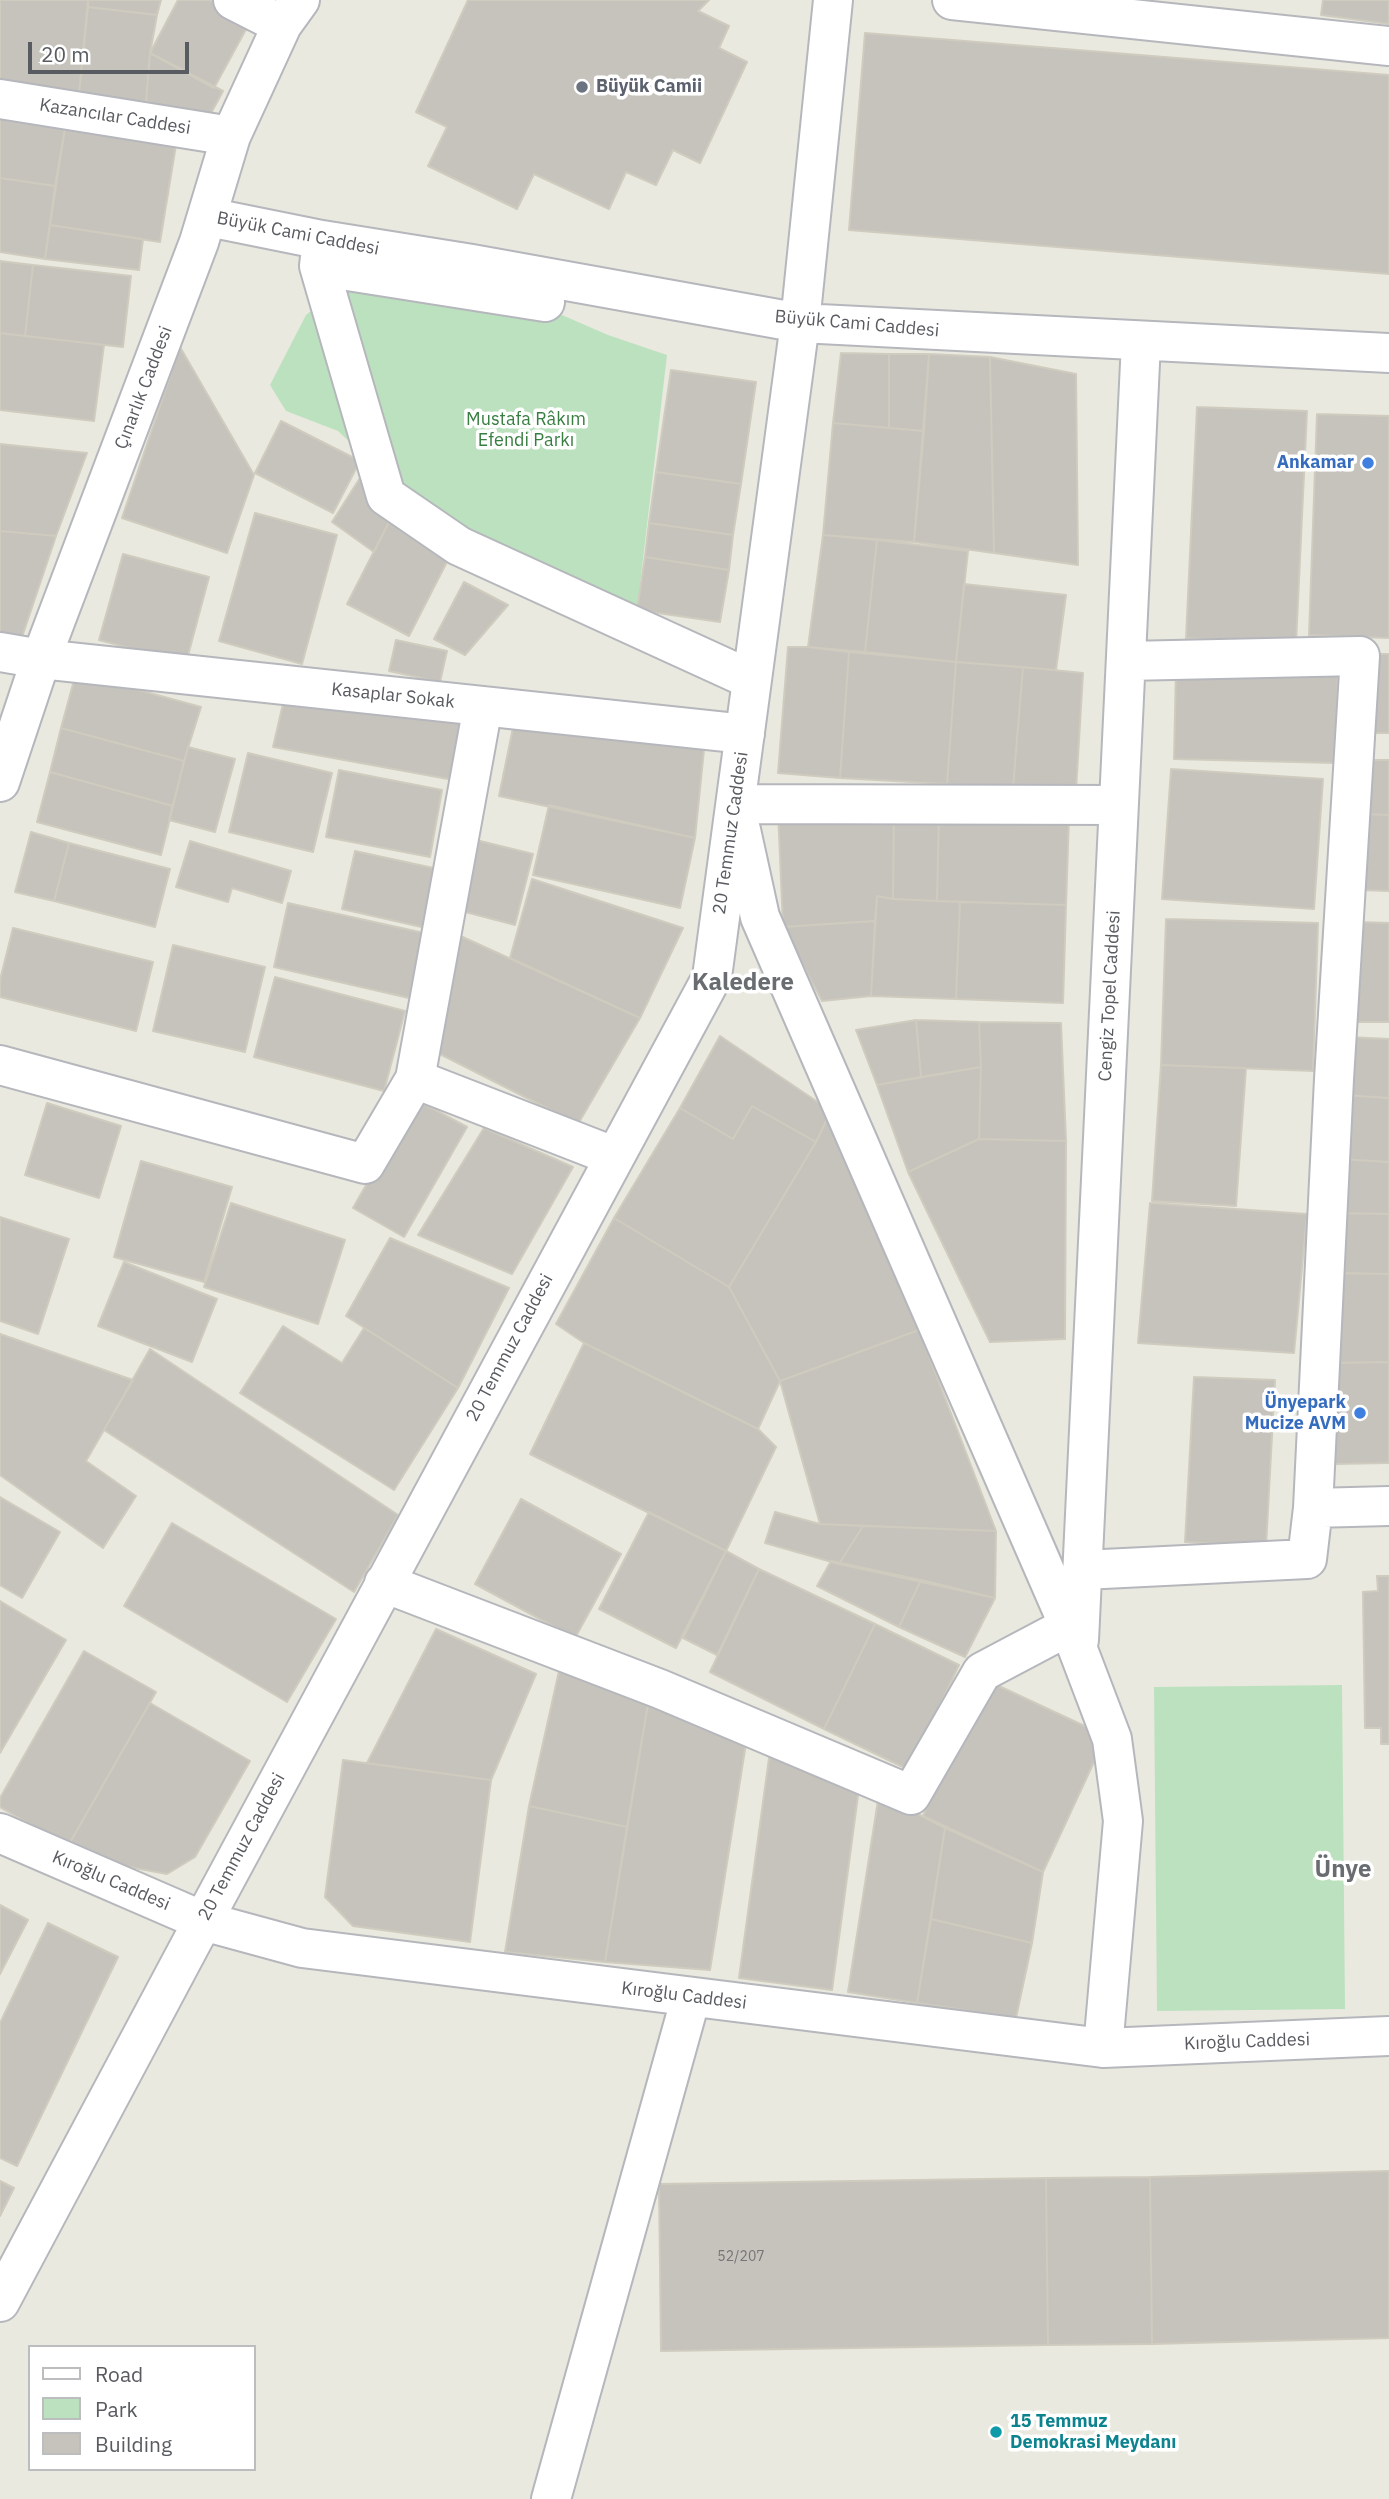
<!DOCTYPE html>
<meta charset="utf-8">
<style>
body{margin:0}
#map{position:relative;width:1389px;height:2499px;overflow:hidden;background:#eae9df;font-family:"IBM Plex Sans",sans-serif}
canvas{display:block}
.legend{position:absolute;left:28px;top:2345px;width:228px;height:126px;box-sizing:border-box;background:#fff;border:2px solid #bcbdbf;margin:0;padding:9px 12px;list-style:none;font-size:21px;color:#585b60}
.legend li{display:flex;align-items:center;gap:14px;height:35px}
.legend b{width:35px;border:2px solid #bcbdbf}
.scale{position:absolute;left:28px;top:42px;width:161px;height:32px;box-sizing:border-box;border:4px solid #585b60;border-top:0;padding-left:9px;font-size:21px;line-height:24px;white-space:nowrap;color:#585b60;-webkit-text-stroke:5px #fff;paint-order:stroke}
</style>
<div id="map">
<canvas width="1389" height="2499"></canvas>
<ul class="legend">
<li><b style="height:9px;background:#fff"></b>Road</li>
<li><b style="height:19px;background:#bce1bf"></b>Park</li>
<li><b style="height:19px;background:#c6c3bd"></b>Building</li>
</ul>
<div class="scale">20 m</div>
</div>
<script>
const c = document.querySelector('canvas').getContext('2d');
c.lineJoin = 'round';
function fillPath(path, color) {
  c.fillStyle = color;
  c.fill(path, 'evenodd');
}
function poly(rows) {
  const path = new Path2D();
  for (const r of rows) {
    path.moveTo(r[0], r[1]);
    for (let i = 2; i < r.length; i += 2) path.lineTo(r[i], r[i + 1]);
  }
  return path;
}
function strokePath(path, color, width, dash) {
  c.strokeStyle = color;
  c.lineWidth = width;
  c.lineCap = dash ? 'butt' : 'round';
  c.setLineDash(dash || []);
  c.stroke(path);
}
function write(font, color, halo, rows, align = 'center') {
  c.font = font + ' "IBM Plex Sans",sans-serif';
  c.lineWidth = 7;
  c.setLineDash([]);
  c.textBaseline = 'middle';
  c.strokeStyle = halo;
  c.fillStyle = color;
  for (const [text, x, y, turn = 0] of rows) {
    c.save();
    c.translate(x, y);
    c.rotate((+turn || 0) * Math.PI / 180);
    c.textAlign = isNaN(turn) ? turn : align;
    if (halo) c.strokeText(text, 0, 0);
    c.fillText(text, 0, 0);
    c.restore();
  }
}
const green = poly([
 [344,285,555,312,608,335,667,355,637,610,461,534,392,482,338,431,286,411,270,385,306,315],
 [1342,1685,1345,2009,1157,2011,1154,1687]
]);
const building = poly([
 [0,0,88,0,79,94,0,84,0,0],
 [88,0,161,0,157,15,88,7,88,0],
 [178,0,210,0,250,22,214,88,150,53,178,0],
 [468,0,709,0,698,11,729,26,719,48,747,62,700,163,673,150,656,185,626,172,609,209,534,174,517,209,428,166,447,127,416,112,468,0],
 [1323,0,1389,0,1389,24,1321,15,1323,0],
 [88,7,157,15,150,53,146,102,79,94,88,7],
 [865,33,1389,75,1389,274,849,230,865,33],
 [150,53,223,91,209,117,146,102,150,53],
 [0,118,65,128,55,186,0,178,0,118],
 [65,128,176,145,160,242,50,225,65,128],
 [0,178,55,186,45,259,0,252,0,178],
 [50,225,143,239,139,270,45,259,50,225],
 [0,261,33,265,25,336,0,333,0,261],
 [33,265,131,276,123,347,25,336,33,265],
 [0,333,104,345,94,421,0,410,0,333],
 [180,347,254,475,227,553,122,518,180,347],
 [841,353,889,354,889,428,833,423,841,353],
 [889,354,929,354,924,431,889,428,889,354],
 [929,354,990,357,994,553,914,542,929,354],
 [990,357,1076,374,1078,565,994,553,990,357],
 [671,370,756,382,741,484,656,472,671,370],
 [1197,407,1307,411,1296,643,1186,638,1197,407],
 [1317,414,1389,416,1389,638,1309,635,1317,414],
 [281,421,360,461,333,513,255,473,281,421],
 [833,423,924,431,914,542,823,535,833,423],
 [0,444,87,453,56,536,0,531,0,444],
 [656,472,741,484,733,535,649,523,656,472],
 [360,478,395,510,374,552,332,522,360,478],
 [255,513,337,535,302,664,219,641,255,513],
 [389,522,451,554,409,636,347,604,389,522],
 [649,523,733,535,729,570,645,557,649,523],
 [0,531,56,536,21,640,0,638,0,531],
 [823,535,877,540,865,652,808,647,823,535],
 [877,540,968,551,956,662,865,652,877,540],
 [123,554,209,577,186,663,99,640,123,554],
 [645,557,729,570,720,622,637,610,645,557],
 [464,582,508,605,465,655,434,639,464,582],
 [964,584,1066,595,1056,670,956,662,964,584],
 [396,640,447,651,440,682,389,671,396,640],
 [788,647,808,647,849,652,840,778,778,773,788,647],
 [849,652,956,662,947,784,840,778,849,652],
 [1372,654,1389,654,1389,733,1371,733,1372,654],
 [956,662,1023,667,1013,788,947,784,956,662],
 [1023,667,1083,673,1076,791,1013,788,1023,667],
 [1176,669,1338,673,1335,763,1174,759,1176,669],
 [76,673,201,707,184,761,61,728,76,673],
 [285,695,470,714,459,781,273,747,285,695],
 [515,718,705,740,695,838,499,796,515,718],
 [61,728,184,761,173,806,50,772,61,728],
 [188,747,235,759,215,832,169,820,188,747],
 [248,753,332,773,313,852,229,832,248,753],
 [1367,760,1389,760,1389,815,1364,814,1367,760],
 [1171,769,1323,779,1314,909,1162,899,1171,769],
 [339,770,442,790,430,857,326,837,339,770],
 [50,772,173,806,161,855,37,822,50,772],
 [549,805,695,838,680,908,533,875,549,805],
 [778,810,894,814,893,899,877,896,875,921,783,927,778,810],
 [939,813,937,901,893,899,894,814,939,813],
 [939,813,1069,817,1066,905,937,901,939,813],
 [1364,814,1389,815,1389,891,1361,890,1364,814],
 [31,832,69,843,54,901,15,892,31,832],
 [472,839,533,854,515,925,454,909,472,839],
 [190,841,291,871,282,903,232,888,228,902,176,887,190,841],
 [69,843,170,869,155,927,54,901,69,843],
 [355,851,438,869,426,928,342,909,355,851],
 [532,879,683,928,640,1018,510,958,532,879],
 [877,896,893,899,960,902,956,999,871,996,877,896],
 [960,902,1066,905,1063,1003,956,999,960,902],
 [288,903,424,933,409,998,274,967,288,903],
 [1166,919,1318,923,1313,1071,1161,1065,1166,919],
 [875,921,871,996,822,1001,783,927,875,921],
 [1357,922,1389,923,1389,1022,1355,1022,1357,922],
 [13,928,153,962,136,1031,0,997,0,980,13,928],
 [454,933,640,1018,578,1124,434,1051,454,933],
 [173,945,265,967,245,1052,153,1031,173,945],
 [275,977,405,1011,384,1091,254,1057,275,977],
 [916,1020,921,1077,877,1085,856,1030,916,1020],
 [916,1020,979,1022,981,1067,921,1077,916,1020],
 [979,1022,1061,1023,1066,1141,979,1139,981,1067,979,1022],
 [720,1036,831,1111,816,1142,752,1106,733,1139,680,1108,720,1036],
 [1348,1037,1389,1039,1389,1098,1344,1095,1348,1037],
 [1161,1065,1246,1068,1236,1206,1152,1201,1161,1065],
 [981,1067,979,1139,908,1172,877,1085,981,1067],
 [1344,1095,1389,1098,1389,1162,1339,1159,1344,1095],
 [415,1099,467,1127,404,1237,353,1208,415,1099],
 [47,1103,121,1126,99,1198,25,1175,47,1103],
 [752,1106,816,1142,729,1287,614,1218,680,1108,733,1139,752,1106],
 [831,1111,919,1330,780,1381,729,1287,816,1142,831,1111],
 [484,1128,573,1167,512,1274,418,1235,484,1128],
 [979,1139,1066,1141,1065,1339,990,1342,908,1172,979,1139],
 [1339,1159,1389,1162,1389,1214,1335,1213,1339,1159],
 [141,1161,232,1187,204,1282,114,1257,141,1161],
 [231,1203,345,1240,318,1324,204,1287,231,1203],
 [1150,1203,1307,1214,1294,1353,1138,1343,1150,1203],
 [1335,1213,1389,1214,1389,1274,1334,1273,1335,1213],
 [0,1217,69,1239,38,1334,0,1321,0,1217],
 [614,1218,729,1287,780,1381,758,1429,584,1343,556,1324,614,1218],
 [390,1238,509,1288,458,1388,346,1316,390,1238],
 [124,1262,217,1299,192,1362,98,1326,124,1262],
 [1334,1273,1389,1274,1389,1362,1331,1363,1334,1273],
 [283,1326,342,1363,364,1328,458,1388,394,1490,240,1393,283,1326],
 [919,1330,996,1531,820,1524,780,1381,919,1330],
 [0,1334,133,1380,86,1461,136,1496,103,1548,0,1475,0,1334],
 [584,1343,758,1429,776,1447,726,1551,530,1454,584,1343],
 [150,1349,398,1515,354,1592,104,1430,150,1349],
 [1389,1362,1389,1463,1333,1464,1331,1363,1389,1362],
 [1194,1377,1275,1380,1266,1546,1185,1542,1194,1377],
 [0,1497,60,1532,22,1598,0,1585,0,1497],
 [521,1499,621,1554,575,1638,475,1584,521,1499],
 [649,1512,726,1551,676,1648,599,1609,649,1512],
 [775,1512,820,1524,863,1526,839,1564,765,1543,775,1512],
 [172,1523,336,1619,287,1702,124,1606,172,1523],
 [863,1526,996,1531,995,1598,839,1564,863,1526],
 [726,1551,759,1569,717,1655,683,1638,726,1551],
 [831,1561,921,1580,899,1627,817,1586,831,1561],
 [759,1569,875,1624,824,1729,710,1672,759,1569],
 [1377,1576,1389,1576,1389,1744,1381,1744,1381,1728,1365,1728,1363,1592,1378,1591,1377,1576],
 [921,1580,995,1598,965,1657,899,1627,921,1580],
 [0,1601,66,1640,0,1753,0,1601],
 [875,1624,959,1665,909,1770,824,1729,875,1624],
 [436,1629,536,1674,491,1780,367,1763,436,1629],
 [84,1651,156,1692,68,1846,0,1807,0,1798,84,1651],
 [561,1662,649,1698,627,1827,529,1806,561,1662],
 [986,1680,1106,1736,1043,1872,923,1816,986,1680],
 [649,1698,747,1737,710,1970,605,1962,649,1698],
 [150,1703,250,1761,195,1857,167,1874,103,1862,68,1846,150,1703],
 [770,1751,859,1788,832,1990,739,1978,770,1751],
 [343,1760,491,1780,470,1942,353,1926,325,1897,343,1760],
 [879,1794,945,1828,917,2003,848,1992,879,1794],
 [529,1806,627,1827,605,1962,505,1952,529,1806],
 [945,1828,1043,1872,1032,1943,931,1919,945,1828],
 [0,1905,28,1920,0,1974,0,1905],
 [931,1919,1032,1943,1016,2018,917,2003,931,1919],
 [48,1923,118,1957,17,2166,0,2158,0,2023,48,1923],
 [1389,2171,1389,2338,1152,2344,1150,2177,1389,2171],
 [1150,2177,1152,2344,1048,2345,1046,2178,1150,2177],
 [1046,2178,1048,2345,661,2351,659,2184,1046,2178],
 [0,2181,14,2188,0,2216,0,2181]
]);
const minor = poly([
 [233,0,282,25],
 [952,0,1389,46],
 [0,99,231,136],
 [208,217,322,240,472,264,800,323,1389,353],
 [322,240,319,266,386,496,459,546,752,680],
 [335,269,545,302],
 [0,652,41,659,745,734],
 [1126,661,1360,656,1334,1079,1313,1508],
 [0,782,41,659,199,242,231,136,282,25,300,0],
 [736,804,1119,805],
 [741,830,760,917,1069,1626,1112,1739,1123,1821,1103,2048],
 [0,1065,365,1164,415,1079,613,1156],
 [415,1079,483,706],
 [1083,1570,1307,1559,1313,1508,1389,1506],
 [384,1583,660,1689,911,1795,982,1672,1069,1626],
 [1079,1640,1141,342],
 [0,1833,203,1921,302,1948,1103,2048,1389,2036],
 [0,2302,203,1921,712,977,800,323,833,0],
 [551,2499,691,1997]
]);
const markers = [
 [582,87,7,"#6b7280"],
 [1368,463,7,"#3f7fe0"],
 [1360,1413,7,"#3f7fe0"],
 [996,2432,7,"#0f9aa8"]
];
const numberNames = [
 ["52/207",741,2257]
];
const worshipNames = [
 ["Büyük Camii",596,87]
];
const streetNames = [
 ["Kazancılar Caddesi",115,117,9],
 ["Büyük Cami Caddesi",298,234,11],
 ["Büyük Cami Caddesi",857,324,5],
 ["Çınarlık Caddesi",144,388,-69],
 ["Kasaplar Sokak",393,696,6],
 ["20 Temmuz Caddesi",731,833,-82],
 ["Cengiz Topel Caddesi",1110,996,-87],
 ["20 Temmuz Caddesi",510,1348,-62],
 ["20 Temmuz Caddesi",242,1847,-62],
 ["Kıroğlu Caddesi",111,1881,23],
 ["Kıroğlu Caddesi",684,1996,7],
 ["Kıroğlu Caddesi",1247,2042,-2]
];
const parkNames = [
 ["Mustafa Râkım",526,420],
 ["Efendi Parkı",526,441]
];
const shopNames = [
 ["Ankamar",1354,463],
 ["Ünyepark",1346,1403],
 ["Mucize AVM",1346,1424]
];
const cultureNames = [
 ["15 Temmuz",1010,2422],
 ["Demokrasi Meydanı",1010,2443]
];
const districtNames = [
 ["Kaledere",743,983],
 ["Ünye",1343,1870]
];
fillPath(green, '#bce1bf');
fillPath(building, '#c6c3bd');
strokePath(building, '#cfcbbe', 2);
strokePath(minor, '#b5b7bc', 42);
strokePath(minor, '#fff', 38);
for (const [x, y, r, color] of markers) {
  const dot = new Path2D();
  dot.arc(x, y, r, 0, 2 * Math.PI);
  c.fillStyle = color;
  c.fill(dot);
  strokePath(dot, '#fff', 2.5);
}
write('14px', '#747577', null, numberNames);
write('bold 18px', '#5b616d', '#fff', worshipNames, 'left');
write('18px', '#585b60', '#fff', streetNames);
write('18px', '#387e41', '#fff', parkNames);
write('bold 18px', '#366cbe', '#fff', shopNames, 'right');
write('bold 18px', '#0d838f', '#fff', cultureNames, 'left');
write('bold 24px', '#696d71', '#fff', districtNames);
</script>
